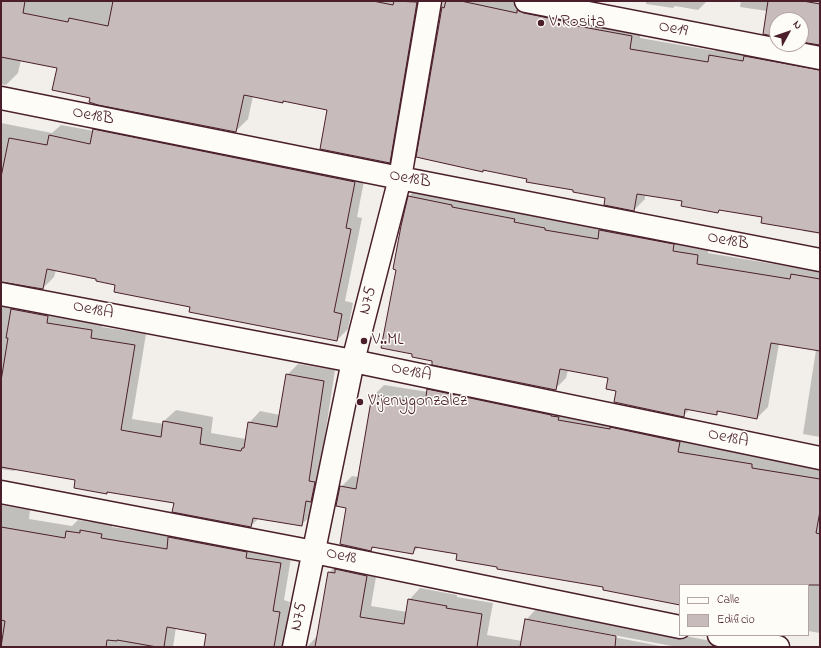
<!DOCTYPE html>
<style>
body{margin:0}
#map{position:relative;width:821px;height:648px;overflow:hidden;background:#f2efeb;font-family:"Indie Flower",sans-serif}
canvas{display:block}
.frame{position:absolute;inset:0;border:2px solid #4a1f2b;pointer-events:none}
.legend{position:absolute;left:679px;top:584px;width:130px;height:52px;box-sizing:border-box;background:#fdfcf7;border:1px solid #b5a4a5;margin:0;padding:5px 7px;list-style:none;font-size:12px;color:#4a1f2b}
.legend li{display:flex;align-items:center;gap:8px;height:20px}
.legend b{width:20px;border:1px solid #b5a4a5}
.north{position:absolute;left:769px;top:12px;width:40px;height:40px;box-sizing:border-box;background:#fdfcf7;border:1px solid #b5a4a5;border-radius:50%;rotate:50deg;font-size:11px;font-weight:700;line-height:16px;text-align:center;color:#4a1f2b}
.north::after{content:'';display:block;margin:auto;width:14px;height:18px;background:#4a1f2b;clip-path:polygon(50% 0,100% 100%,50% 72%,0 100%)}
</style>
<div id="map">
<canvas width="821" height="648"></canvas>
<div class="frame"></div>
<ul class="legend">
<li><b style="height:5px;background:#fdfcf7"></b>Calle</li>
<li><b style="height:11px;background:#c8bbbb"></b>Edificio</li>
</ul>
<div class="north">N</div>
</div>
<script>
const c = document.querySelector('canvas').getContext('2d');
c.lineJoin = 'round';
function fillPath(path, color) {
  c.fillStyle = color;
  c.fill(path, 'evenodd');
}
function poly(rows) {
  const path = new Path2D();
  for (const r of rows) {
    path.moveTo(r[0], r[1]);
    for (let i = 2; i < r.length; i += 2) path.lineTo(r[i], r[i + 1]);
  }
  return path;
}
function strokePath(path, color, width, dash) {
  c.strokeStyle = color;
  c.lineWidth = width;
  c.lineCap = dash ? 'butt' : 'round';
  c.setLineDash(dash || []);
  c.stroke(path);
}
function write(font, color, halo, rows, align = 'center') {
  c.font = font + ' "Indie Flower",sans-serif';
  c.lineWidth = 3;
  c.setLineDash([]);
  c.textBaseline = 'middle';
  c.strokeStyle = halo;
  c.fillStyle = color;
  for (const [text, x, y, turn = 0] of rows) {
    c.save();
    c.translate(x, y);
    c.rotate((+turn || 0) * Math.PI / 180);
    c.textAlign = isNaN(turn) ? turn : align;
    if (halo) c.strokeText(text, 0, 0);
    c.fillText(text, 0, 0);
    c.restore();
  }
}
const shadow = poly([
 [1,1,427,1,402,150,390,162,328,109,284,100,283,102,253,96,248,119,236,131,92,97,58,67,21,60,18,73,6,85,1,84],
 [443,1,516,1,642,26,640,38,715,51,721,45,820,58,820,234,803,231,804,229,763,216,721,209,718,212,683,201,645,194,645,199,634,210,606,197,574,189,528,178,484,169,483,170,417,156],
 [646,1,707,1,698,10,675,6,673,8,646,4],
 [741,1,820,1,820,44,801,41,801,20,777,20,777,36,767,11,740,7],
 [105,118,366,171,357,217,362,218,345,301,353,303,348,329,337,340,191,307,97,278,56,270,54,277,43,288,1,281,1,123,52,133,61,125,94,131],
 [420,185,709,244,708,253,798,268,803,264,820,267,820,437,803,434,816,350,779,344,768,407,757,418,720,411,716,414,690,409,683,416,617,390,609,377,568,370,566,378,555,389,433,360,397,269,401,226,409,196],
 [1,288,103,319,102,327,146,334,132,419,164,424,164,421,176,410,213,417,211,433,246,439,249,423,260,411,280,415,287,375,298,364,335,370,313,514,301,525,259,518,251,526,175,502,108,491,107,493,76,479,16,469,14,471,1,469],
 [439,379,820,467,820,633,808,631,808,585,680,585,680,604,605,586,498,566,459,553,419,547,413,552,375,546,371,550,347,507,341,487,352,476,359,477,373,396,384,385,428,392,428,390],
 [1,505,30,510,29,519,72,526,78,520,90,522,93,520,112,523,112,527,170,536,181,526,292,552,284,600,290,602,286,627,294,629,300,647,205,647,207,633,176,627,173,647,1,647],
 [340,561,378,565,371,606,407,612,409,600,420,588,457,595,457,597,493,603,487,635,522,641,526,620,537,608,722,643,727,647,677,647,533,620,533,622,666,647,307,647,319,634,329,573]
]);
const building = poly([
 [1,1,25,1,23,13,68,22,69,18,108,26,113,1,373,1,393,5,394,1,417,2,390,163,320,149,327,110,283,101,283,103,244,95,236,132,98,105,89,102,90,98,52,90,57,68,1,57,1,1],
 [446,1,461,1,517,13,517,10,524,13,573,23,572,25,632,36,630,49,708,62,709,55,743,61,744,56,820,70,820,233,761,223,762,217,719,210,718,213,681,206,682,201,637,194,634,211,604,205,605,198,573,192,573,190,526,182,527,179,483,170,483,172,416,157,442,7,444,8,446,1],
 [768,1,803,1,820,4,820,45,801,42,801,20,777,20,777,37,763,34,768,1],
 [93,129,355,182,346,228,351,229,334,312,342,314,337,341,189,312,190,307,114,292,115,285,96,281,96,279,47,269,43,289,1,282,1,177,9,138,47,145,49,135,90,144,93,129],
 [408,196,452,205,452,207,515,219,514,222,545,228,545,230,598,239,599,230,674,244,673,251,698,255,697,264,790,279,791,274,820,279,820,351,771,343,757,419,717,411,717,415,685,409,684,417,614,402,616,391,606,389,608,378,560,369,556,390,432,365,432,361,412,357,412,354,381,348,396,270,393,269,401,226,408,196],
 [11,309,48,316,47,323,92,330,91,338,135,345,121,430,161,437,163,421,202,428,200,444,241,451,242,448,244,448,248,422,277,427,286,374,324,381,309,481,315,482,311,502,306,501,302,526,253,518,251,527,172,512,174,503,107,492,107,494,74,488,75,480,1,467,1,381,8,338,6,338,11,309],
 [427,389,551,415,551,416,559,417,558,420,610,429,610,427,680,442,678,452,752,464,752,468,820,479,820,511,816,533,820,534,820,585,680,585,680,605,603,590,603,587,497,569,497,567,456,560,457,554,415,547,413,554,372,547,371,551,340,544,346,508,336,506,340,486,356,489,372,395,425,404,427,389],
 [1,527,65,538,66,531,80,533,80,530,102,534,101,538,167,549,168,537,247,552,246,558,281,563,273,611,280,612,274,647,204,647,206,634,167,627,164,647,157,647,117,640,117,641,107,640,106,647,1,647,5,621,1,620,1,527],
 [335,569,367,576,360,617,404,624,408,599,447,606,446,608,482,614,477,647,315,647,328,572,335,573,335,569],
 [525,619,616,636,615,647,520,647,525,619]
]);
const street = poly([
 [526,1,820,58],
 [1,98,400,178,820,260],
 [1,294,353,361,820,458],
 [1,492,314,552,680,627],
 [719,635,778,647],
 [294,647,353,361,400,178,430,1]
]);
const markers = [
 [541,23,4,"#4a1f2b"],
 [364,341,4,"#4a1f2b"],
 [360,402,4,"#4a1f2b"]
];
const poiNames = [
 ["V.Rosita",549,23],
 ["V..ML",372,341],
 ["V.jenygonzalez",368,402]
];
const streetNames = [
 ["Oe19",673,30,11],
 ["Oe18B",93,117,11],
 ["Oe18B",410,180,11],
 ["Oe18B",728,242,11],
 ["N75",369,301,-76],
 ["Oe18A",93,311,11],
 ["Oe18A",411,373,12],
 ["Oe18A",728,439,12],
 ["Oe18",341,557,12],
 ["N75",300,617,-78]
];
fillPath(shadow, '#0003');
fillPath(building, '#c8bbbb');
strokePath(building, '#4a1f2b', 1);
strokePath(street, '#4a1f2b', 25);
strokePath(street, '#fdfcf7', 22);
for (const [x, y, r, color] of markers) {
  const dot = new Path2D();
  dot.arc(x, y, r, 0, 2 * Math.PI);
  c.fillStyle = color;
  c.fill(dot);
  strokePath(dot, '#fdfcf7', 1.5);
}
write('17px', '#4a1f2b', '#fdfcf7', poiNames, 'left');
write('17px', '#4a1f2b', '#fdfcf7', streetNames);
</script>
